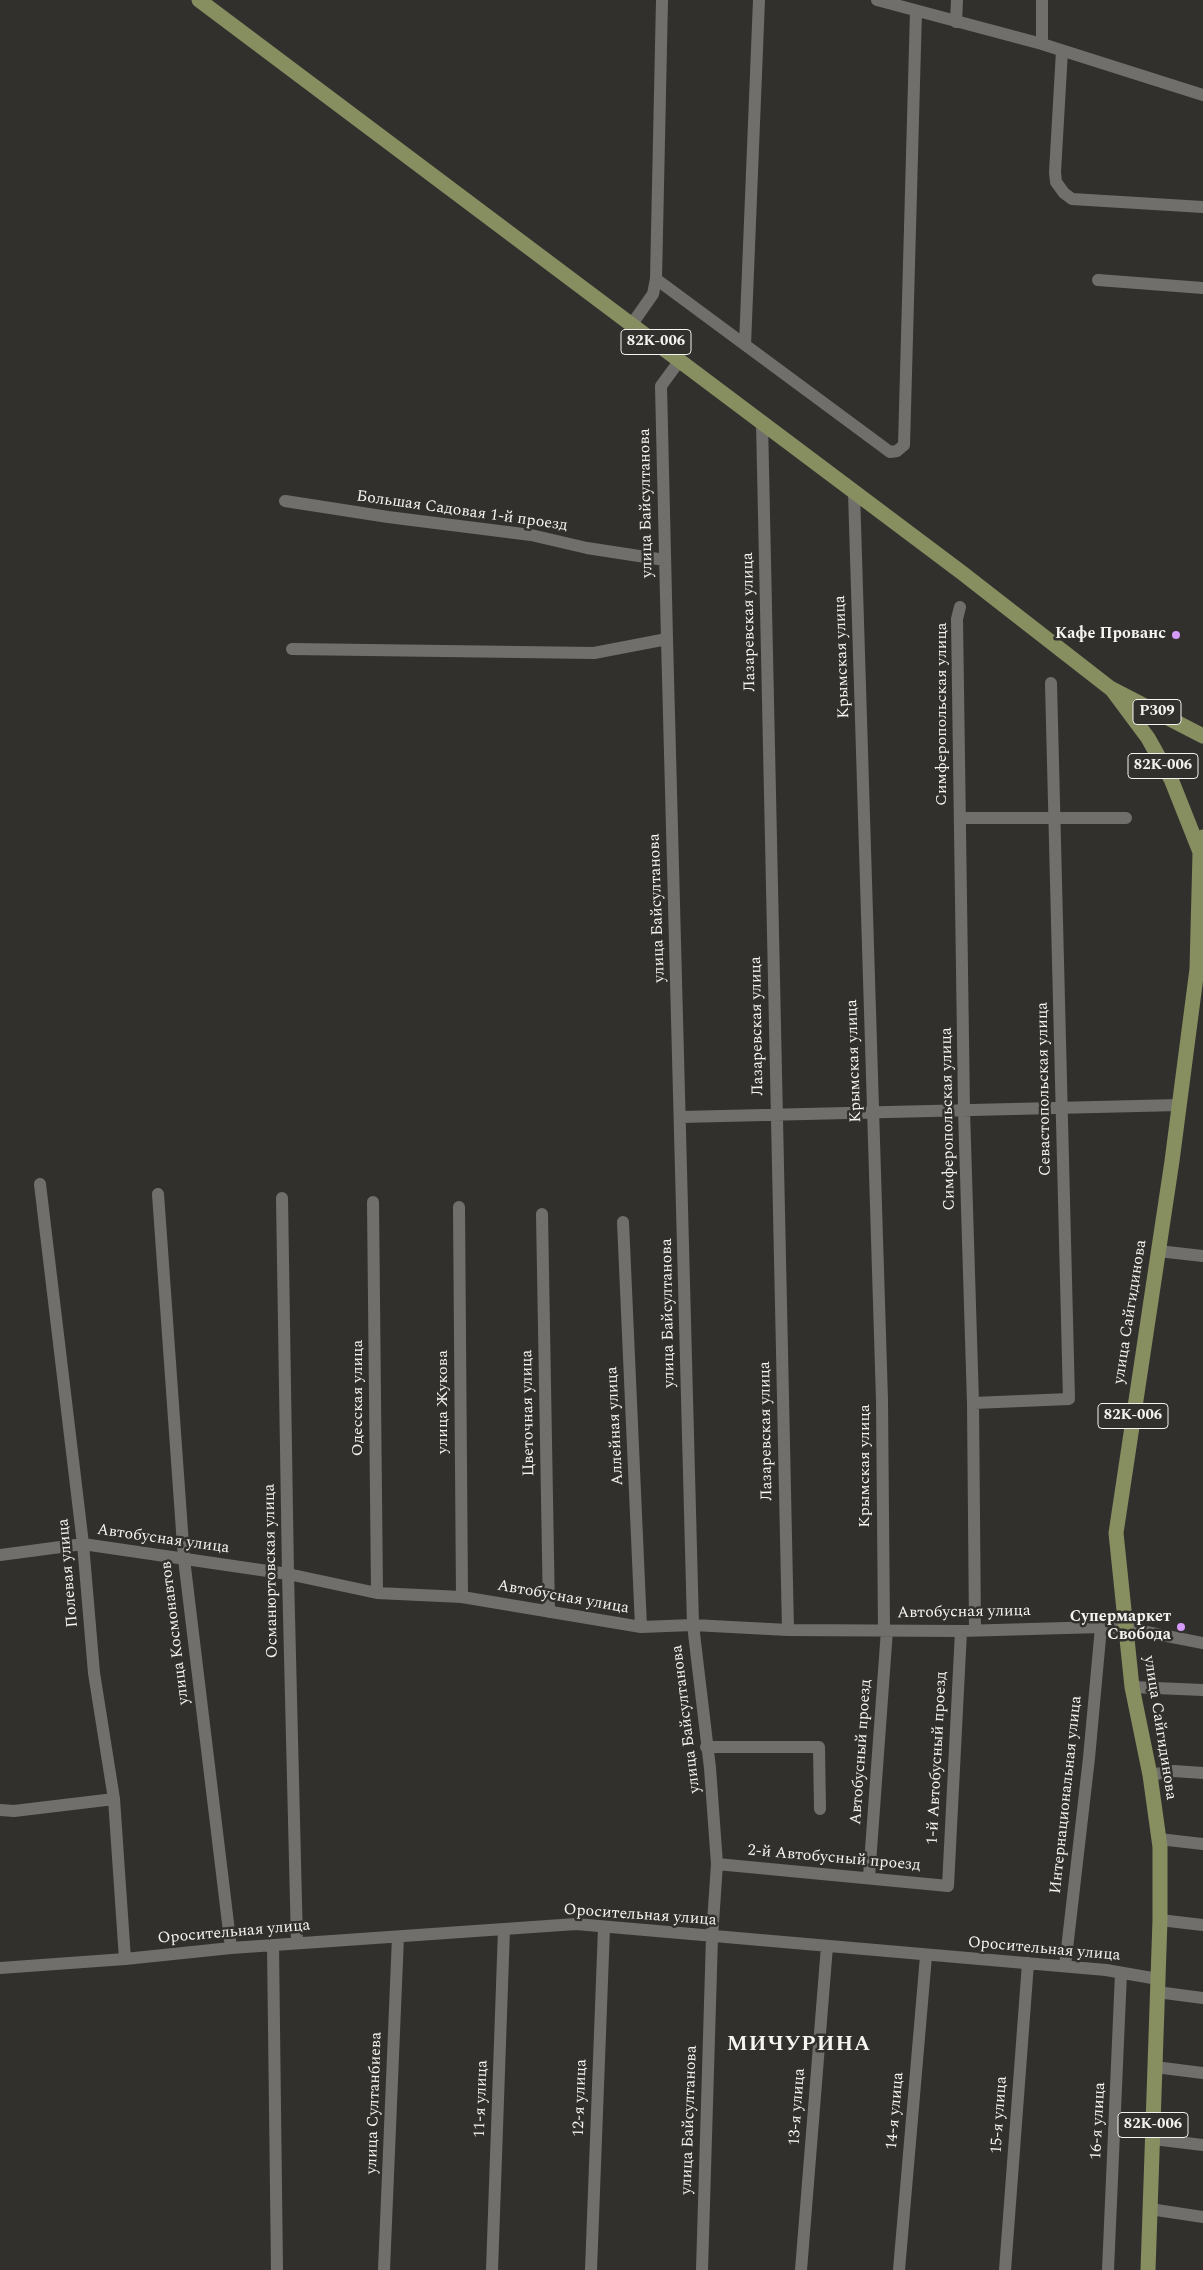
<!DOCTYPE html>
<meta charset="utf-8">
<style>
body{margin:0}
canvas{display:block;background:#32302d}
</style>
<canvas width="1203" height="2270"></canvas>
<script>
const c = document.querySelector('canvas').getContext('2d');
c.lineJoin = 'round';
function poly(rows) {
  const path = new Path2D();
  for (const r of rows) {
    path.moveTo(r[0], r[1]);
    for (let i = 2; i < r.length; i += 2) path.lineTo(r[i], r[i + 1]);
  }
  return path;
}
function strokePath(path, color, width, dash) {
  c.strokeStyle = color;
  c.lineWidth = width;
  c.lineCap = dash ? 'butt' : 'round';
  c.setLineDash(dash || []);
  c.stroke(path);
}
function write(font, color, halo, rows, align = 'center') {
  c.font = font + ' Spectral,serif';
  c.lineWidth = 5;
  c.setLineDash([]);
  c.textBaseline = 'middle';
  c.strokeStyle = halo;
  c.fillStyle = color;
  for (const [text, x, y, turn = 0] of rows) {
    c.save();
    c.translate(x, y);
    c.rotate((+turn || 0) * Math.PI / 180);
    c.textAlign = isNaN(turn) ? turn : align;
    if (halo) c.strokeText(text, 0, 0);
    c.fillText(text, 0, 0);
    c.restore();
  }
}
const minor = poly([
 [877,0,1042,44,1203,95],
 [956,22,957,0],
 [1042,44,1042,0],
 [1062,51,1055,172,1056,182,1064,193,1072,199,1203,207],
 [656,279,890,452,897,451,904,445,916,11],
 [1098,280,1203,288],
 [632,324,653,294,656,279,662,0],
 [745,345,759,0],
 [680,360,661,386,667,639,693,1625,710,1768,717,1864,712,1937,702,2270],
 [762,422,788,1630],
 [854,492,882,1400,884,1630],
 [285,501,388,517,531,535,587,548,665,560],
 [960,607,957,619,964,1110,973,1403,975,1630],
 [292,649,594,653,667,639],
 [960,818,1126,818],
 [681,1117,1179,1105],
 [40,1184,83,1544,94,1673,114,1799,125,1959],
 [158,1194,184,1559,231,1948],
 [282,1198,288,1574,297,1943],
 [373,1202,377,1593],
 [459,1207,462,1597],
 [542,1214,549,1612],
 [623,1222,641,1627],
 [1158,1251,1203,1256],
 [973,1403,1069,1399,1051,683],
 [0,1555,83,1544,288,1574,377,1593,462,1597,641,1627,693,1625,788,1630,961,1631,1101,1627,1126,1628,1203,1643],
 [1132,1687,1203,1690],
 [706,1747,819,1747,820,1809],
 [1150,1775,1174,1771,1203,1773],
 [0,1810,14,1811,114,1799],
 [1159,1839,1203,1844],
 [717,1864,948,1886,961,1631],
 [869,1877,887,1630],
 [1160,1920,1203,1925],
 [273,1945,277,2270],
 [1065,1966,1089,1758,1101,1627],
 [0,1968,125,1959,231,1948,576,1924,1106,1970,1158,1979],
 [1157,1992,1203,1998],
 [1155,2067,1203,2073],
 [1153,2139,1203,2145],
 [1150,2209,1203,2217],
 [384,2270,398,1937],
 [492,2270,504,1929],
 [591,2270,604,1928],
 [801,2270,827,1946],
 [899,2270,926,1956],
 [1005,2270,1028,1963],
 [1108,2270,1121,1973]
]);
const major = poly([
 [199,0,961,572,1110,688,1203,736],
 [1113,691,1148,738,1171,779,1200,852],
 [1148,2270,1160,1920,1160,1847,1150,1775,1132,1687,1116,1533,1172,1161,1197,969,1200,853,1203,837]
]);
const markers = [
 [1176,635,5,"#d59bfa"],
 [1181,1627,5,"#d59bfa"]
];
const shields = [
 [656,342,70],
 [1157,712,48],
 [1163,766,70],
 [1133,1416,70],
 [1153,2125,70]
];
const shieldNames = [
 ["82К-006",656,342],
 ["Р309",1157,712],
 ["82К-006",1163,766],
 ["82К-006",1133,1416],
 ["82К-006",1153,2125]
];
const streetNames = [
 ["улица Байсултанова",647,503,-91],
 ["Большая Садовая 1-й проезд",462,512,8],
 ["Лазаревская улица",750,622,-91],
 ["Крымская улица",843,657,-92],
 ["Симферопольская улица",943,714,-90],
 ["улица Байсултанова",658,908,-92],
 ["Лазаревская улица",758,1026,-91],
 ["Крымская улица",855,1061,-92],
 ["Севастопольская улица",1045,1089,-91],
 ["Симферопольская улица",949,1119,-91],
 ["улица Сайгидинова",1131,1312,-81],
 ["улица Байсултанова",669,1313,-91],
 ["Одесская улица",359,1398,-90],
 ["улица Жукова",444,1402,-90],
 ["Цветочная улица",529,1413,-91],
 ["Аллейная улица",616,1426,-93],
 ["Лазаревская улица",767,1431,-91],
 ["Крымская улица",866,1466,-90],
 ["Автобусная улица",163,1540,8],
 ["Османюртовская улица",272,1571,-91],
 ["Полевая улица",69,1573,-95],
 ["Автобусная улица",563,1598,10],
 ["Автобусная улица",964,1613,-1],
 ["улица Космонавтов",176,1633,-97],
 ["улица Байсултанова",687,1719,-97],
 ["улица Сайгидинова",1159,1728,81],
 ["Автобусный проезд",862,1752,-86],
 ["1-й Автобусный проезд",938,1758,-87],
 ["Интернациональная улица",1067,1795,-84],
 ["2-й Автобусный проезд",834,1859,5],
 ["Оросительная улица",640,1916,4],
 ["Оросительная улица",234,1933,-5],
 ["Оросительная улица",1044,1950,5],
 ["12-я улица",581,2098,-88],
 ["11-я улица",482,2099,-88],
 ["улица Султанбиева",375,2103,-88],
 ["13-я улица",798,2107,-86],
 ["14-я улица",896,2111,-85],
 ["15-я улица",1000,2115,-86],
 ["улица Байсултанова",690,2120,-88],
 ["16-я улица",1099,2121,-87]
];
const poiNames = [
 ["Кафе Прованс",1166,635],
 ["Супермаркет",1171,1618],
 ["Свобода",1171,1636]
];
const districtNames = [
 ["МИЧУРИНА",799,2046]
];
strokePath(minor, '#716f6b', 12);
strokePath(major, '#878e60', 15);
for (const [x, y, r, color] of markers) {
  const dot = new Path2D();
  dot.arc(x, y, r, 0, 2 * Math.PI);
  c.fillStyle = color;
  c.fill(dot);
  strokePath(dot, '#32302d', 2);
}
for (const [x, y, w] of shields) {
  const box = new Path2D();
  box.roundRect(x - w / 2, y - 12.5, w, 25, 4);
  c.fillStyle = '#32302d';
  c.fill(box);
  strokePath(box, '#f5f4f1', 1);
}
write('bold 15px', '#f5f4f1', null, shieldNames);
write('16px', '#f5f4f1', '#32302d', streetNames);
write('bold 16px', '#f5f4f1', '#32302d', poiNames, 'right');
c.letterSpacing = '1px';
write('bold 21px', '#f5f4f1', '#32302d', districtNames);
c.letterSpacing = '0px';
</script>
